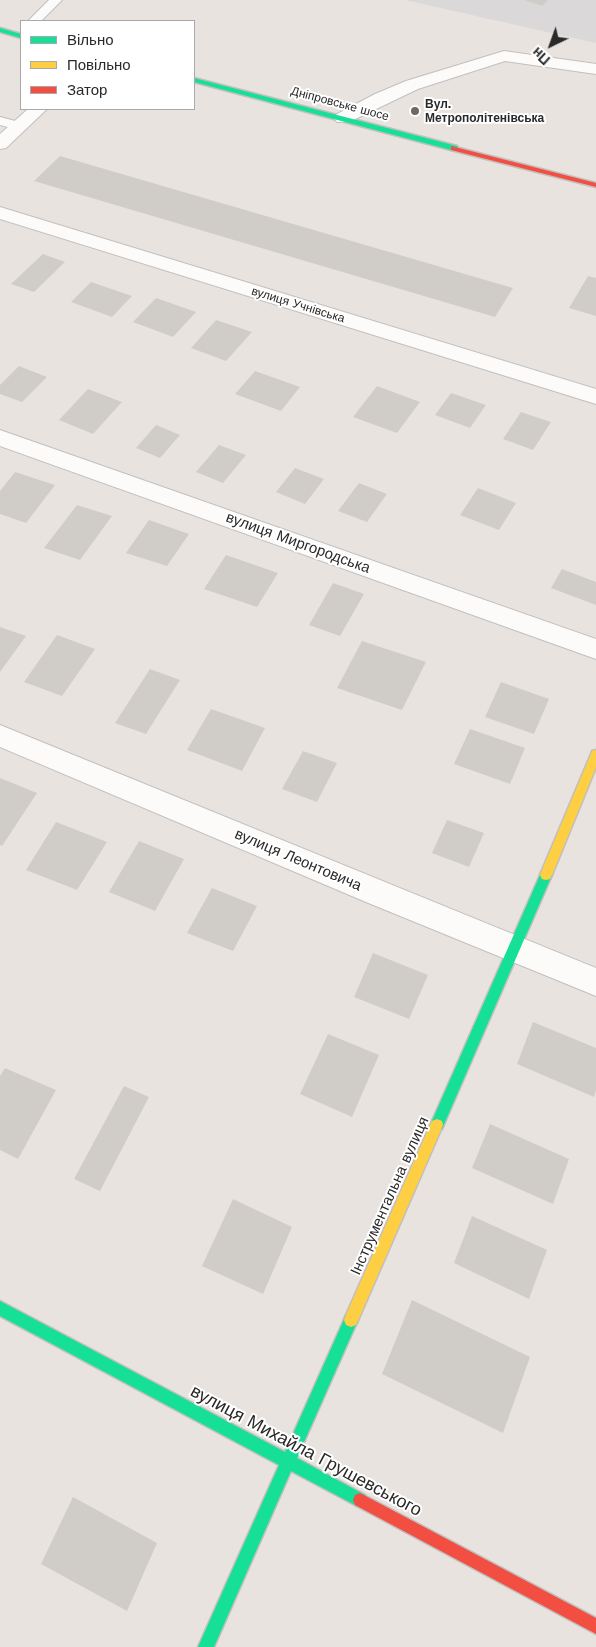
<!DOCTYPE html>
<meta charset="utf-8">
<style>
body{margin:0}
#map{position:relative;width:596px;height:1647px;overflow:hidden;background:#e8e3de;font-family:"Work Sans",sans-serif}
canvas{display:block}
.legend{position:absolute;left:20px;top:20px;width:175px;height:90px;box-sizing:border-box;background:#fff;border:1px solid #a9a9a9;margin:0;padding:6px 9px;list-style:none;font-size:15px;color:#292929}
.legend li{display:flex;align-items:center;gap:10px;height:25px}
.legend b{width:25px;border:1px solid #a9a9a9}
.north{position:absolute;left:526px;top:20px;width:50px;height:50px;-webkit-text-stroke:4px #fff;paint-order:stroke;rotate:222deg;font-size:14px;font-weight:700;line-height:20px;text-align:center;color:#292929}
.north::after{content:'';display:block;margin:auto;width:18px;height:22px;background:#292929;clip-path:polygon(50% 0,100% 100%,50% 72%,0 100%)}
</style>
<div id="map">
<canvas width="596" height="1647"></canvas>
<ul class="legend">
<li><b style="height:6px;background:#16e098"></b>Вільно</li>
<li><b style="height:6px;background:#ffcf43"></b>Повільно</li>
<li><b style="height:6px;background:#f24e42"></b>Затор</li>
</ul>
<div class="north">Пн</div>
</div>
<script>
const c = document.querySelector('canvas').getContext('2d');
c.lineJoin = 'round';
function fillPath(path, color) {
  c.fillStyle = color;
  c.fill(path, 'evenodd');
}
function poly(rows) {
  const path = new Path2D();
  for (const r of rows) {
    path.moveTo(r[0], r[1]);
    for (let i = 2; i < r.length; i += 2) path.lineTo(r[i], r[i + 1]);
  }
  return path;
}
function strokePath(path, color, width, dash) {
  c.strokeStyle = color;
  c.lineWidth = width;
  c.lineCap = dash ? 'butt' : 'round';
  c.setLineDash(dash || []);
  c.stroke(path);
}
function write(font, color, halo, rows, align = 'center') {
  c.font = font + ' "Work Sans",sans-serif';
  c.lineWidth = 4;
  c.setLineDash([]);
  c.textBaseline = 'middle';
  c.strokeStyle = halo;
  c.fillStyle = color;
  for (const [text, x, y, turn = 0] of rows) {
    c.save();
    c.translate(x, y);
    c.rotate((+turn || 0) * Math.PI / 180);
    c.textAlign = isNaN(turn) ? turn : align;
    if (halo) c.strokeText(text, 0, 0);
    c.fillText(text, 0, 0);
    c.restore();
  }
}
const industrial = poly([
 [405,0,596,0,596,43]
]);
const building = poly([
 [524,0,548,0,542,6],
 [60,156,513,288,495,317,34,181],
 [43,254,65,262,34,292,11,284],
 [588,276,596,278,596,316,569,308],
 [91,282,132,296,112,317,71,302],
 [156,298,196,312,173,337,133,322],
 [216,320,252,332,226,361,191,348],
 [19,366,47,377,22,402,0,394,0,385],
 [255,371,300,387,281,411,235,394],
 [377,386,420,402,397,433,353,417],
 [88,389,122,402,93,434,59,420],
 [451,393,486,405,470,428,435,415],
 [521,412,551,422,533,450,503,439],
 [156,425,180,435,160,458,136,448],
 [219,445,246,455,223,483,196,472],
 [295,468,324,479,305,504,276,492],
 [15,472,55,485,26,523,0,514,0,491],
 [359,483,387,494,367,522,338,511],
 [478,488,516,503,499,530,460,515],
 [77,505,112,516,80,560,44,548],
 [149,520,189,534,167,566,126,553],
 [226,555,278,573,257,607,204,589],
 [562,569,596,582,596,605,551,588],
 [333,583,364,594,340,636,309,625],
 [0,627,26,636,0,672],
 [57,635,95,649,62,696,24,682],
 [362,641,426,662,402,710,337,688],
 [150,669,180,680,146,734,115,723],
 [501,682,549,699,534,734,485,717],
 [211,709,265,728,242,771,187,750],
 [470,729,525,748,510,784,454,764],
 [303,751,337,763,317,802,282,789],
 [0,778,37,793,2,846,0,845],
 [447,820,484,833,469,867,432,853],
 [56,822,107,842,77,890,26,870],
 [139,841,184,859,155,911,109,892],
 [212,888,257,906,233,951,187,933],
 [373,953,428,975,409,1019,354,997],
 [533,1022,596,1048,596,1090,594,1097,517,1064],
 [328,1034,379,1055,352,1117,300,1094],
 [5,1068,56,1090,18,1159,0,1150,0,1076],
 [124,1086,149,1097,100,1191,74,1179],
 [490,1124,569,1159,553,1204,472,1168],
 [233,1199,292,1227,263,1294,202,1266],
 [472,1216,547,1250,529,1299,454,1263],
 [412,1300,530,1357,503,1433,382,1374],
 [73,1497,157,1543,127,1611,41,1564]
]);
const lane = poly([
 [49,0,62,0,41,21,28,21,49,0],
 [0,117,23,123,25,126,18,130,0,125,0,117]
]);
const street = poly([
 [504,51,596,64,596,74,505,61,418,89,349,122,337,122,334,118,337,114,375,94,406,81,504,51],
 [28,109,47,109,6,148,0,149,0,134,28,109],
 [0,207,596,389,596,404,0,219,0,207],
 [0,430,596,639,596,659,0,446,0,430],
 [0,725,596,968,596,996,366,902,0,747,0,725]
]);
const fast = poly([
 [0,28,21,34,21,38,0,32,0,28],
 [194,78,457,146,458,148,451,150,194,82,194,78],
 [546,870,550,871,552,875,442,1129,437,1131,432,1129,431,1125,432,1121,540,875,542,871,546,870],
 [0,1301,285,1452,346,1315,351,1313,356,1315,358,1320,297,1458,365,1495,367,1500,365,1505,360,1507,355,1505,291,1471,214,1647,198,1647,279,1465,0,1316,0,1301]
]);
const slow = poly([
 [596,750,596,767,552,875,550,879,546,880,542,879,540,875,591,754,592,751,596,750],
 [437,1119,442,1121,443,1125,356,1325,351,1327,346,1325,344,1320,346,1315,432,1121,437,1119]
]);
const jam = poly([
 [451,146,596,183,596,187,451,150,451,146],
 [360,1493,596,1618,596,1634,355,1505,353,1500,355,1495,360,1493]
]);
const markers = [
 [415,111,5,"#6c6a68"]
];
const farStreetnames = [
 ["Дніпровське шосе",340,104,15],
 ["вулиця Учнівська",298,305,17]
];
const farPoinames = [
 ["Вул.",425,104],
 ["Метрополітенівська",425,118]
];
const streetNames = [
 ["вулиця Миргородська",298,543,20],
 ["вулиця Леонтовича",298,860,23],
 ["Інструментальна вулиця",390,1196,-66]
];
const nearStreetnames = [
 ["вулиця Михайла Грушевського",306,1451,28]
];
fillPath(industrial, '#dbd8da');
fillPath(building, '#d0cdc9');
strokePath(lane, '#c1bfbf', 2);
strokePath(street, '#c1bfbf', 2);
strokePath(fast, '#c1bfbf', 3);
strokePath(slow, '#c1bfbf', 3);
strokePath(jam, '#c1bfbf', 3);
fillPath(lane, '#fcfbfa');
fillPath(street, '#fcfbfa');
fillPath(fast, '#16e098');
fillPath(slow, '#ffcf43');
fillPath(jam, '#f24e42');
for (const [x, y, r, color] of markers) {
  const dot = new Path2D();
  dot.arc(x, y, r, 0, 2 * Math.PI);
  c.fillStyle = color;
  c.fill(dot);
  strokePath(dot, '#fff', 2);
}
write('12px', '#292929', '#fff', farStreetnames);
write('bold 12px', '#292929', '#fff', farPoinames, 'left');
write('15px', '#292929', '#fff', streetNames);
write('18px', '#292929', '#fff', nearStreetnames);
</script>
